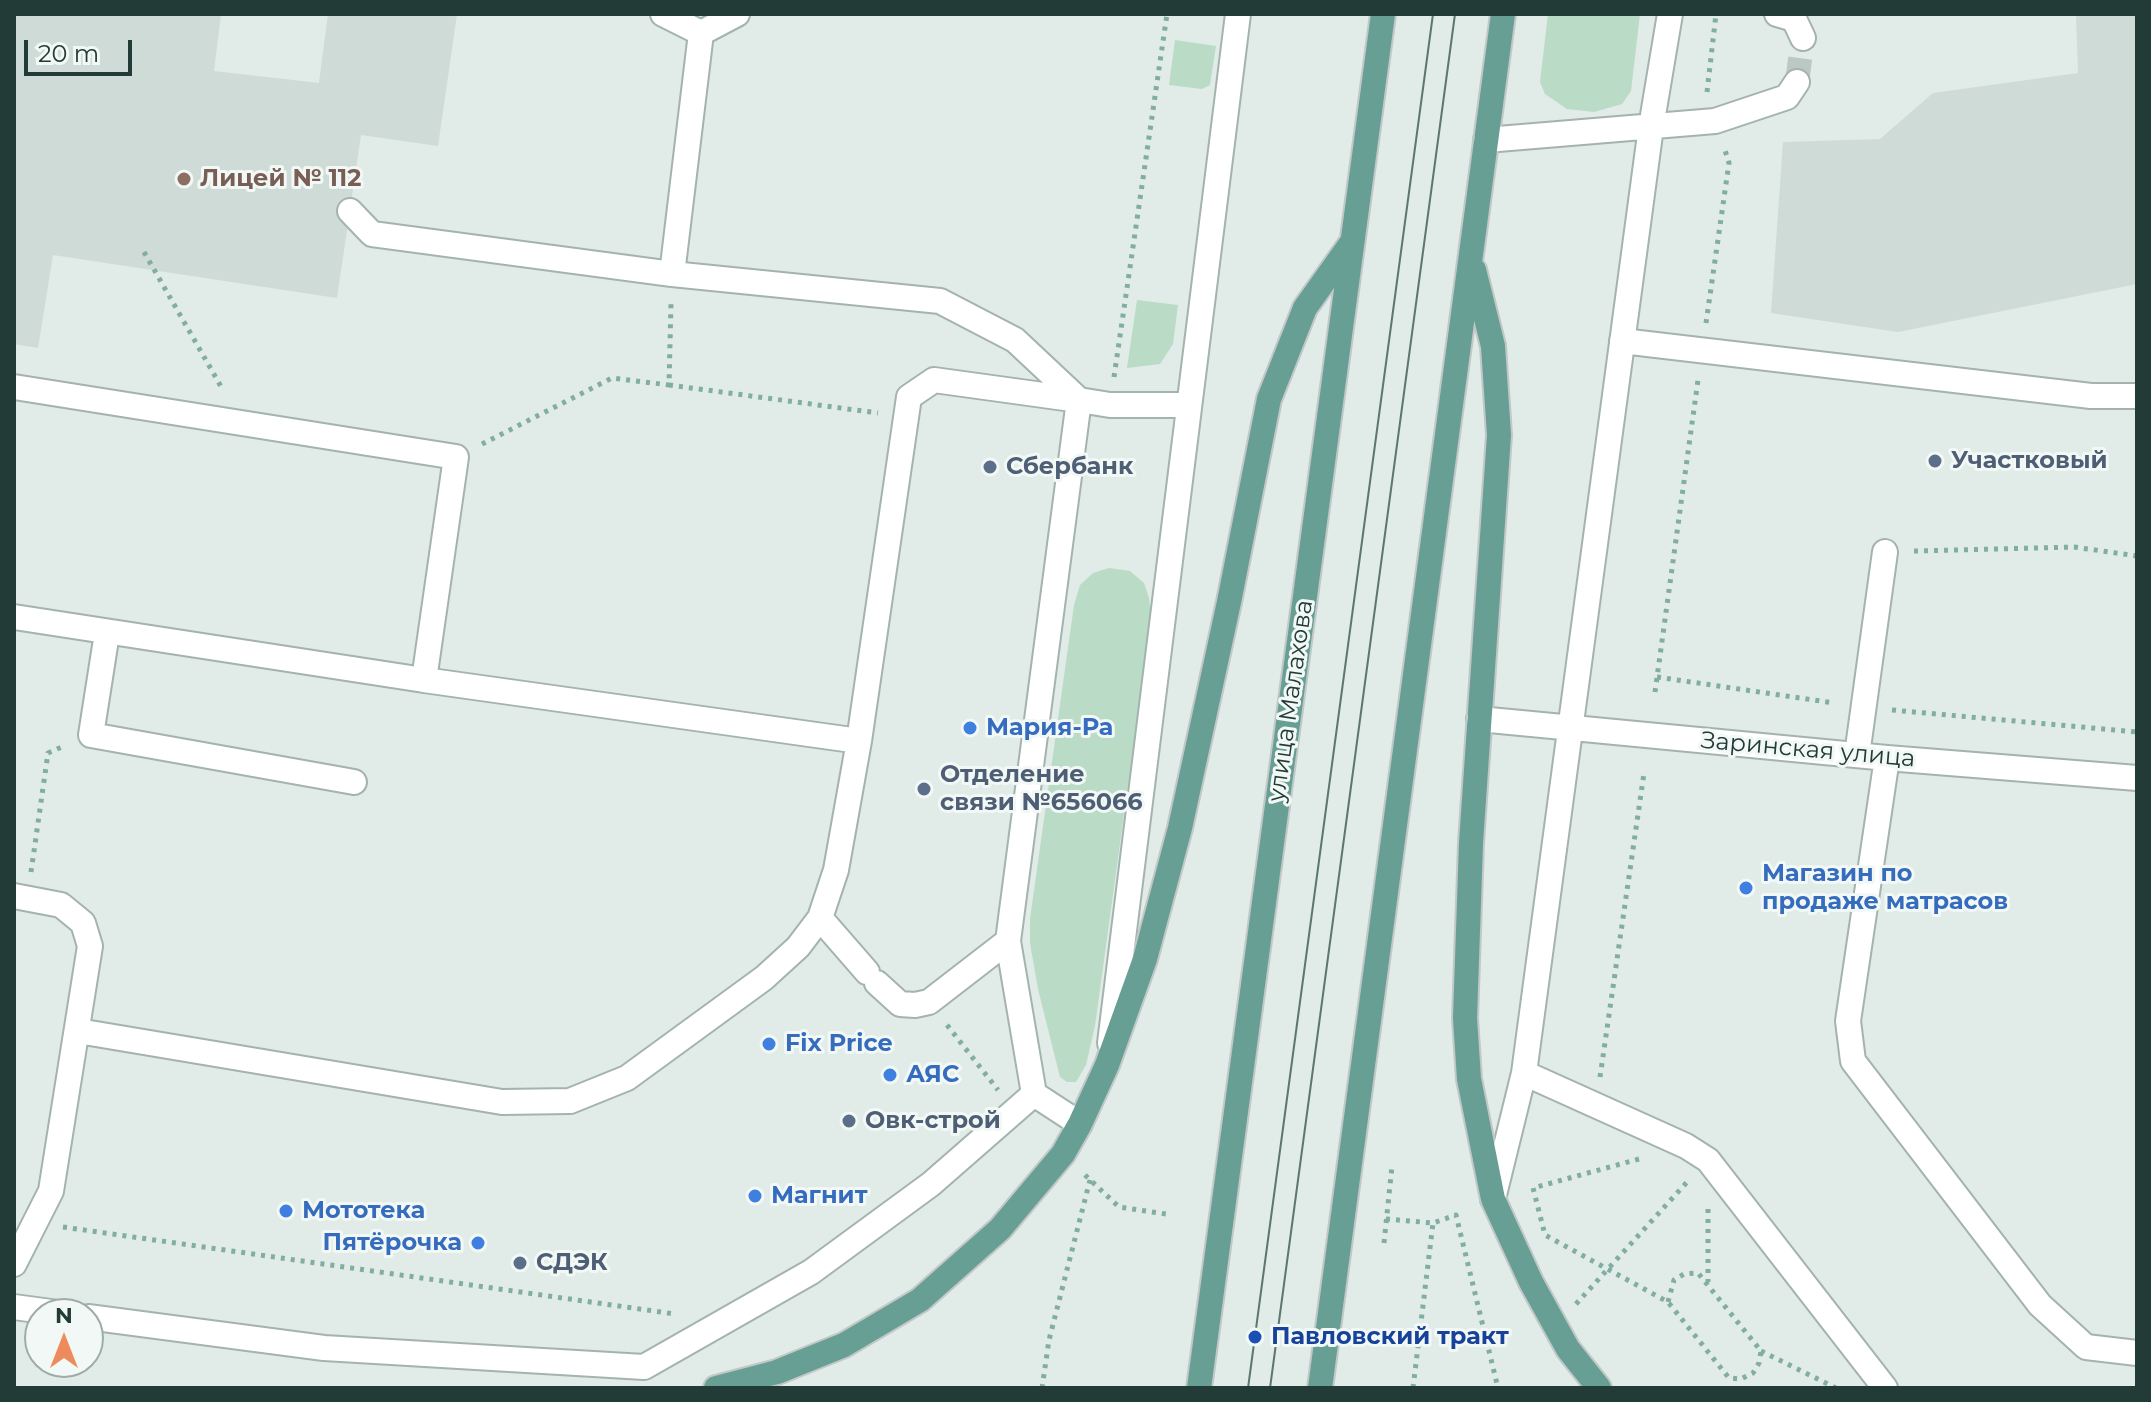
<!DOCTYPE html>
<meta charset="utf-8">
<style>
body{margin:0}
#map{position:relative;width:2151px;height:1402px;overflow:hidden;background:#e1ebe7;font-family:Montserrat,sans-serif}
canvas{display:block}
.frame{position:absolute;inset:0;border:16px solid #223b36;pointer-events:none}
.north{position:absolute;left:24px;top:1298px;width:80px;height:80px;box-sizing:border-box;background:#f1f8f5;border:2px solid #9eaca9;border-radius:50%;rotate:0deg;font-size:22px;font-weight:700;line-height:32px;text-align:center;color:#223b36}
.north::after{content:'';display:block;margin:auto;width:28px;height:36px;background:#ed8b5d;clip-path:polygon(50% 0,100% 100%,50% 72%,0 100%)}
.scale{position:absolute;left:24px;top:40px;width:108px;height:36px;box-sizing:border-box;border:4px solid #223b36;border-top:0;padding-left:10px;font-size:24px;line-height:28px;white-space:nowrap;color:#223b36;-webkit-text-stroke:6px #f1f8f5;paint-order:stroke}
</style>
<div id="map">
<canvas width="2151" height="1402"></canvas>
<div class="frame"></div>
<div class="north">N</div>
<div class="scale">20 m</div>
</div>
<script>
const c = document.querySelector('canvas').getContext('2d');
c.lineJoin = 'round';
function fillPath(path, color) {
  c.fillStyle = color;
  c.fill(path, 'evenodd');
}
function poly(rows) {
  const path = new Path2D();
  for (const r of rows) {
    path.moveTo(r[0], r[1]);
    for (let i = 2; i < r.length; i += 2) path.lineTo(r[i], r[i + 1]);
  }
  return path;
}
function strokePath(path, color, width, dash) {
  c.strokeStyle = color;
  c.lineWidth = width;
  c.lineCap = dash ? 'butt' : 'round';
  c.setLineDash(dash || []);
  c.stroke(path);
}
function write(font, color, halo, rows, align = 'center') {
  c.font = font + ' Montserrat,sans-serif';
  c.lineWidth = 6;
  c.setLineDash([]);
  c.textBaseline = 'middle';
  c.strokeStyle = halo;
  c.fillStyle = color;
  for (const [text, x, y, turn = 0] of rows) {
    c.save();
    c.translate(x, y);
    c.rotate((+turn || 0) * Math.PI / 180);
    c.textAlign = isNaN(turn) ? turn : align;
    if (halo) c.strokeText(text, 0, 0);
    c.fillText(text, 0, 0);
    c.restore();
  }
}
const built = poly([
 [14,14,221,14,214,71,319,83,328,14,457,14,438,146,361,135,337,298,53,255,38,348,14,344],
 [2076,14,2137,14,2137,284,1898,332,1771,313,1783,142,1880,139,1933,93,2078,73]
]);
const green = poly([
 [1548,14,1640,14,1631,91,1622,104,1594,112,1567,109,1545,94,1540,82],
 [1175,40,1216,46,1210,85,1202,89,1169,85],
 [1137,300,1178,305,1173,344,1160,364,1127,368],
 [1109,568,1130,571,1144,583,1149,598,1151,617,1095,1026,1086,1065,1076,1082,1067,1082,1060,1077,1038,989,1030,943,1030,919,1074,605,1080,585,1093,573]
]);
const minorTunnel = poly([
 [1797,82,1803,38]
]);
const path = poly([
 [1707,92,1716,14],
 [144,252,223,390],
 [1706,323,1729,163,1724,147],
 [1114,377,1167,14],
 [669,385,878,413],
 [482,444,612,378,669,385,671,303],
 [1914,551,2074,547,2137,556],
 [1657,677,1834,703],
 [1655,692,1698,380],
 [1892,710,2137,732],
 [31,872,48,753,64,746],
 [947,1025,998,1090],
 [1600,1077,1644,773],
 [1639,1159,1533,1188,1545,1235,1668,1302,1729,1378,1741,1379,1753,1373,1759,1363,1761,1351,1698,1273,1684,1274,1674,1280,1668,1302],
 [1085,1175,1119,1207,1166,1214],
 [1708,1209,1708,1282],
 [1386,1219,1433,1223,1456,1215,1498,1388],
 [63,1227,675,1314],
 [1384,1243,1392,1166],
 [1576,1304,1688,1181],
 [1761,1351,1836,1388],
 [1042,1388,1049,1340,1090,1180],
 [1413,1388,1433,1223]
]);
const minor = poly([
 [663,14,701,33],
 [1777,14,1794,19,1803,38],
 [701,33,672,274,940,301,1015,340,1079,400],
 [701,33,737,14],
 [1486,140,1715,121,1787,97,1797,82],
 [350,211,372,234,672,274],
 [1622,341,2091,396,2137,396],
 [14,387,456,457,424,680,859,741],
 [14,617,424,680],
 [107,633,91,735,354,782],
 [1479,719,1887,758,2137,778],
 [1857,755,1885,552],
 [1887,758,1848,1021,1853,1061,2040,1305,2086,1347,2137,1353],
 [14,896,61,905,83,923,90,946,51,1191,14,1264],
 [820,918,867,972],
 [877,983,900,1004,915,1005,929,1002,1008,941],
 [78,1031,502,1102,570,1101,627,1078,764,978,798,947,820,918,836,870,859,741,909,397,934,380,1079,400],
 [1110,1043,1238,14],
 [1524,1073,1686,1146,1708,1160,1885,1388],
 [1034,1094,1080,1124],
 [1493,1199,1524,1073,1651,127,1670,14],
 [14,1307,66,1314],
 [88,1317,324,1348,644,1367,811,1272,931,1184,1034,1094,1008,941,1079,400,1110,405,1188,405]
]);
const major = poly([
 [1474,270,1493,346,1499,435,1471,843,1465,1018,1469,1079,1493,1199,1531,1282,1568,1349,1599,1388],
 [716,1388,777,1372,844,1345,920,1300,1000,1229,1063,1154,1080,1124,1107,1065,1145,959,1180,828,1229,602,1269,399,1305,308,1352,242],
 [1199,1388,1383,14],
 [1320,1388,1503,14]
]);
const tram = poly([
 [1248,1388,1433,14],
 [1270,1388,1455,14]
]);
const markers = [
 [184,179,8,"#8d6e63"],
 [1935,461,8,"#5c6f8a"],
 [990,467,8,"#5c6f8a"],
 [970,728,8,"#3f7fe0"],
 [924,789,8,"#5c6f8a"],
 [1746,888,8,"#3f7fe0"],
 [769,1044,8,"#3f7fe0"],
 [890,1075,8,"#3f7fe0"],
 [849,1121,8,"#5c6f8a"],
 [755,1196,8,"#3f7fe0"],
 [286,1211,8,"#3f7fe0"],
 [478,1243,8,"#3f7fe0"],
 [520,1263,8,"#5c6f8a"],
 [1255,1337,8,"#1a4fb4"]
];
const educationNames = [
 ["Лицей № 112",200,179]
];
const serviceNames = [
 ["Участковый",1951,461],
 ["Сбербанк",1006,467],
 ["Отделение",940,775],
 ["связи №656066",940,803],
 ["Овк-строй",865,1121],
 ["СДЭК",536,1263]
];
const streetNames = [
 ["улица Малахова",1291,701,-82],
 ["Заринская улица",1808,750,5]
];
const shopNames = [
 ["Мария-Ра",986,728],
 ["Магазин по",1762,874],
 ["продаже матрасов",1762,902],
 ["Fix Price",785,1044],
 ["АЯС",906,1075],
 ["Магнит",771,1196],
 ["Мототека",302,1211],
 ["Пятёрочка",462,1243,"right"]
];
const transitNames = [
 ["Павловский тракт",1271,1337]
];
fillPath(built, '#cfdbd6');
fillPath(green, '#badbc6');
strokePath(minorTunnel, '#bbc8c4', 24, [24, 12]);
strokePath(minor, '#a4b3ae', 28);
strokePath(major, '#c1c8c7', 28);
strokePath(path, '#82ada3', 5, [4, 6]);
strokePath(minor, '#fff', 24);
strokePath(major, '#679f94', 24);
strokePath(tram, '#5c7771', 2);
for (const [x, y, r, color] of markers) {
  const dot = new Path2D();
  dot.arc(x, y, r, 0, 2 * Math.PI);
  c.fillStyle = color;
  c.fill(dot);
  strokePath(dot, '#f1f8f5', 3);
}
write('bold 24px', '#785e54', '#f1f8f5', educationNames, 'left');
write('bold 24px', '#4e5e75', '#f1f8f5', serviceNames, 'left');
write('24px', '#223b36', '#f1f8f5', streetNames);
write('bold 24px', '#366cbe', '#f1f8f5', shopNames, 'left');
write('bold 24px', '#164399', '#f1f8f5', transitNames, 'left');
</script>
